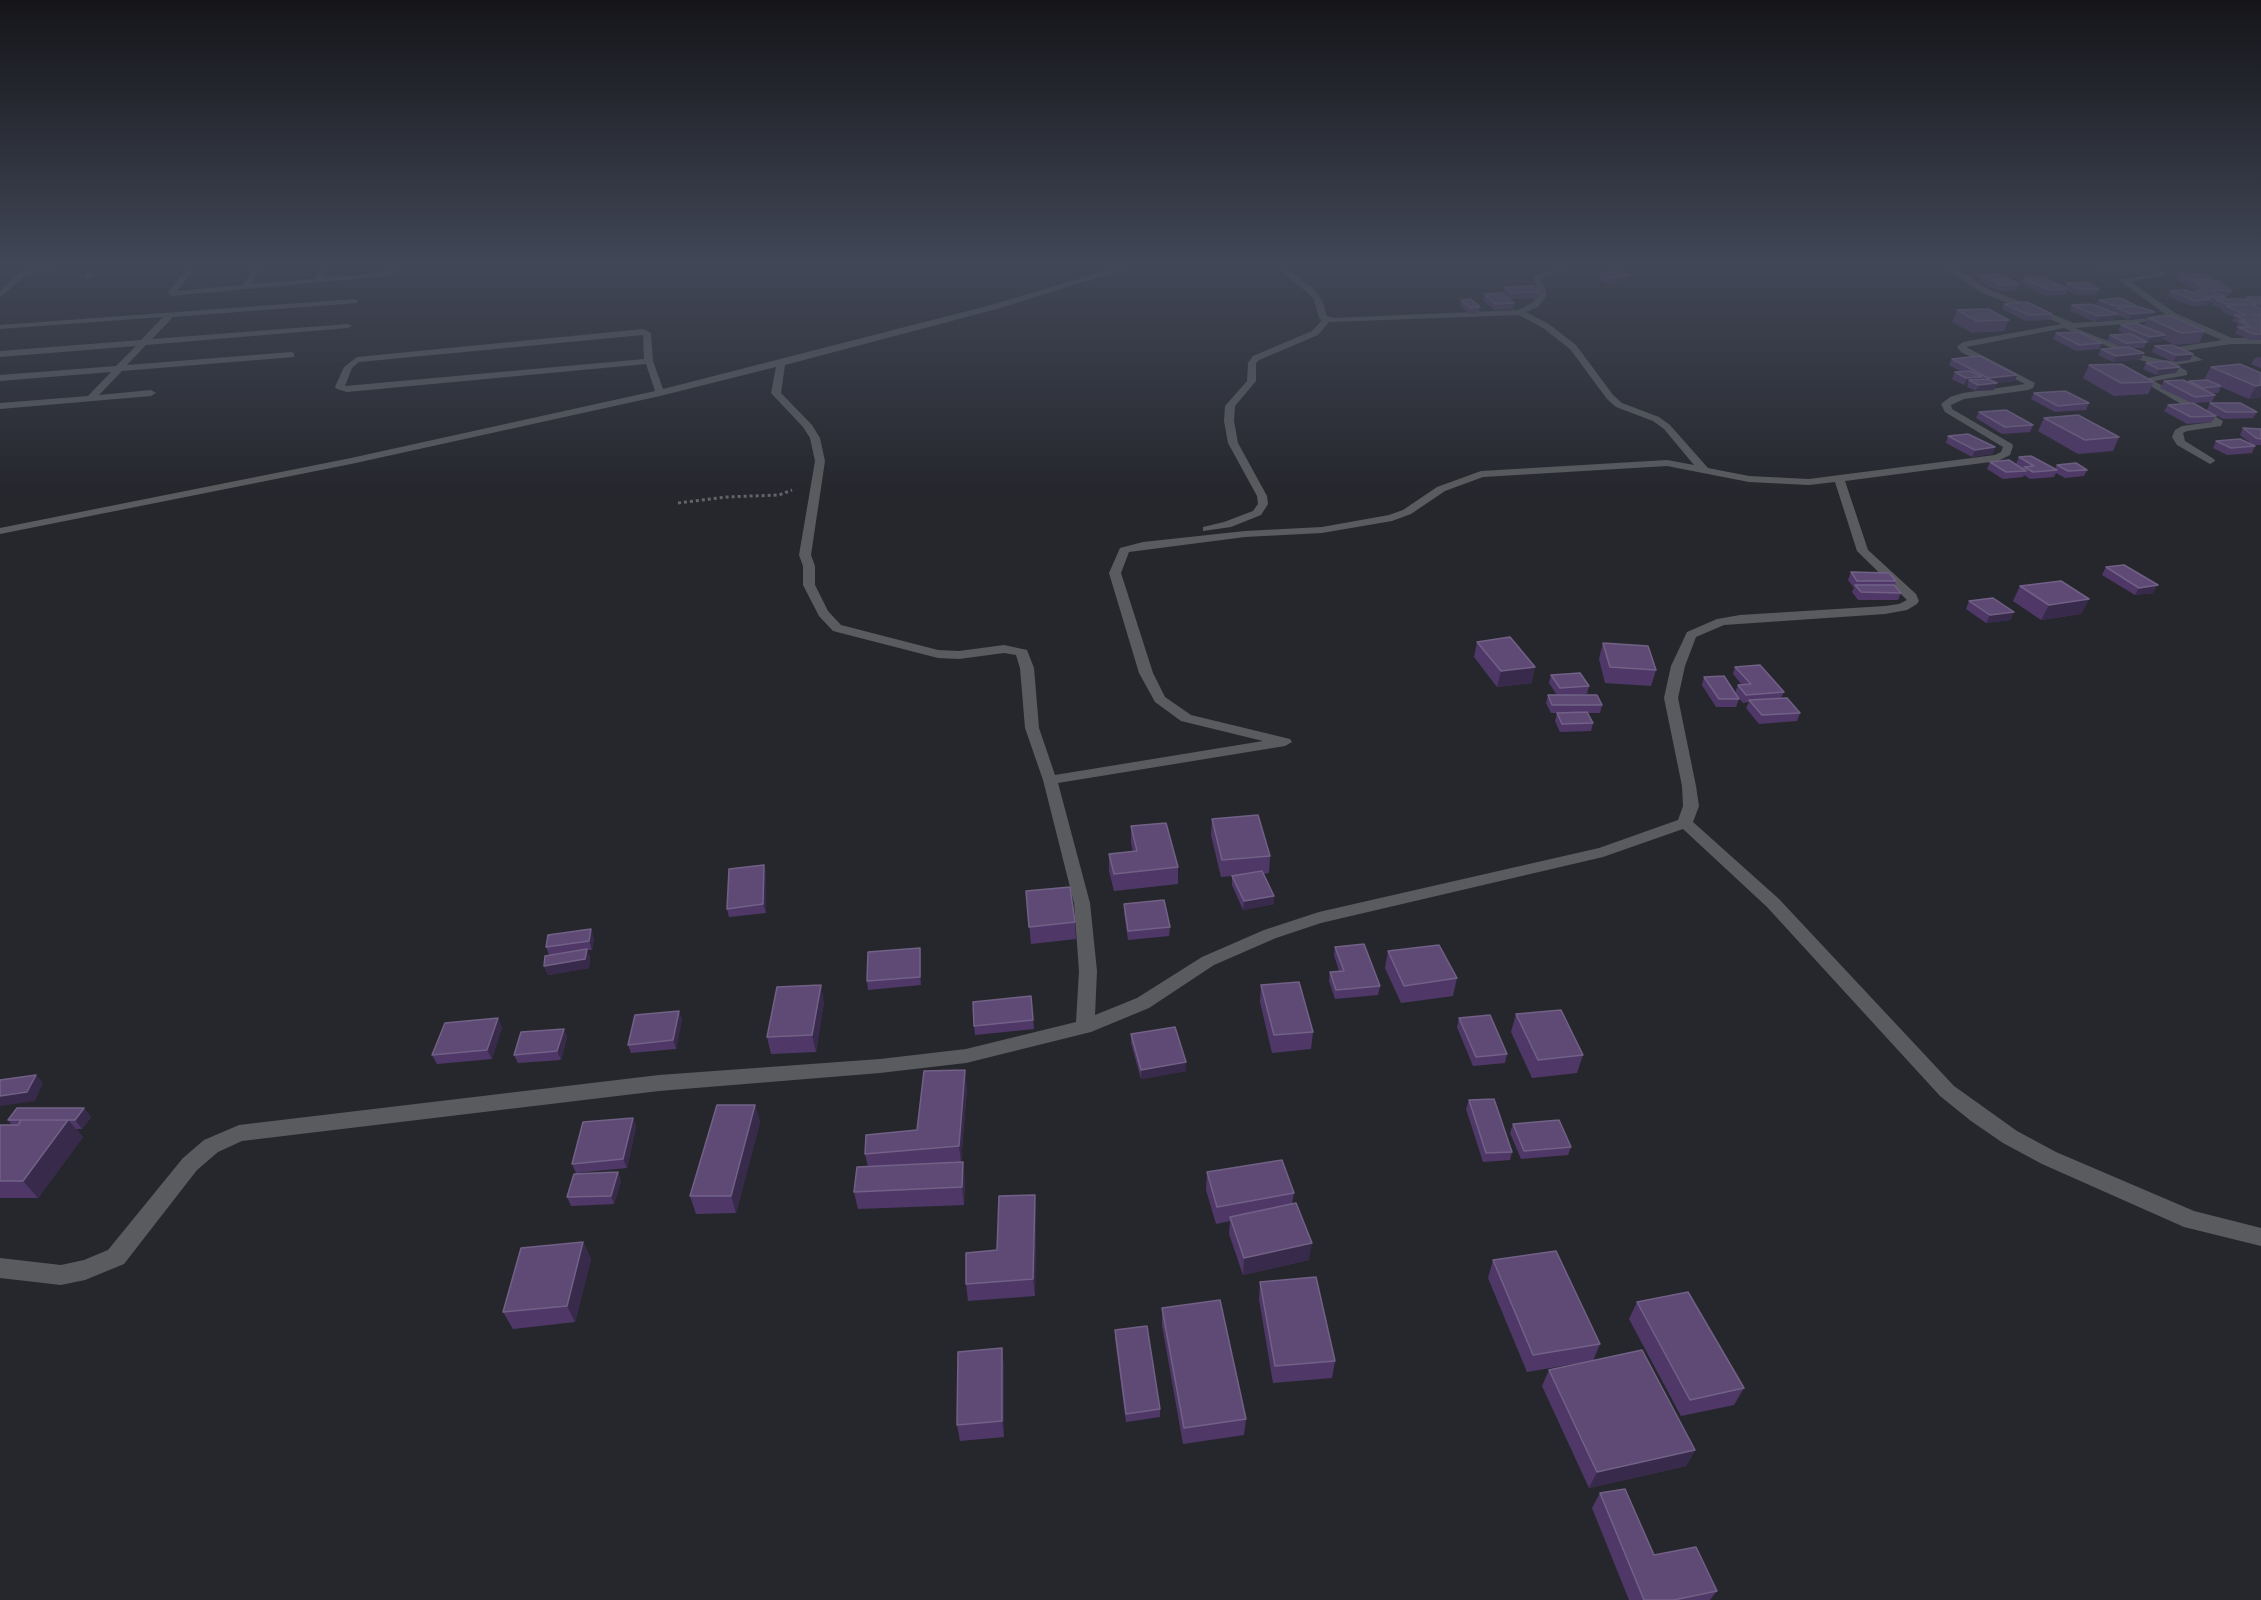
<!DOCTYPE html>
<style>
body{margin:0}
canvas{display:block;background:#26272d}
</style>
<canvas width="2261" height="1600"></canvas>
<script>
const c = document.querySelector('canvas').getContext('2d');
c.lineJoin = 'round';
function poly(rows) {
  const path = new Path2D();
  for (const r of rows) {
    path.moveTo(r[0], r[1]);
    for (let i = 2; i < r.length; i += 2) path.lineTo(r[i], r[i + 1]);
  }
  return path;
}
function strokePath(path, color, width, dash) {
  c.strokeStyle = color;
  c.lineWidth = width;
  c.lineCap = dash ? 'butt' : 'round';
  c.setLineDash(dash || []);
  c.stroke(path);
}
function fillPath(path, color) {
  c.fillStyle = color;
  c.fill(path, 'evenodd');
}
const path = poly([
 [678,503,726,497,779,495,792,490]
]);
const street = poly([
 [25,267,65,267,27,274,0,297,0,291,25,267],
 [89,267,97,267,90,279,84,279,89,267],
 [188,267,196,267,177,291,243,285,254,267,262,267,251,284,315,279,321,267,329,267,323,278,384,272,388,267,396,267,393,274,386,276,171,296,168,292,188,267],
 [1118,267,1131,267,997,309,785,365,781,393,812,425,820,438,825,461,811,555,815,566,815,585,828,611,841,625,938,650,959,651,1004,645,1027,650,1034,668,1039,728,1055,775,1263,741,1181,721,1155,702,1139,673,1109,573,1120,548,1143,542,1245,531,1322,527,1389,515,1403,510,1437,487,1481,471,1667,460,1694,465,1664,429,1653,421,1616,407,1607,399,1570,349,1543,328,1519,315,1329,322,1318,335,1259,360,1256,363,1256,381,1235,406,1234,421,1238,443,1267,496,1268,504,1261,515,1231,527,1203,531,1203,527,1224,522,1253,511,1258,504,1257,496,1228,443,1224,421,1225,406,1247,381,1248,363,1253,356,1312,331,1322,320,1319,318,1314,300,1308,293,1276,267,1285,267,1314,289,1322,300,1327,316,1334,318,1518,310,1532,303,1538,296,1533,276,1562,267,1574,267,1540,279,1546,290,1546,296,1538,307,1526,312,1549,324,1576,345,1613,395,1622,403,1659,417,1670,425,1708,468,1749,476,1809,479,1995,455,2001,452,2003,447,1945,412,1941,404,1950,397,1963,393,2025,384,1961,352,1957,347,1963,342,2062,324,1980,292,1945,267,1954,267,1986,288,2074,323,2137,319,2165,314,2119,280,2155,274,2143,267,2153,267,2168,275,2130,281,2175,313,2232,338,2261,338,2261,344,2231,344,2185,351,2203,360,2176,365,2187,371,2187,375,2154,381,2223,421,2221,426,2187,431,2183,433,2185,441,2214,459,2215,461,2210,464,2177,445,2172,437,2175,430,2182,426,2212,422,2140,380,2175,372,2163,366,2140,360,2064,328,1966,347,2035,383,2033,388,2028,390,1964,399,1951,405,1952,409,2012,444,2013,446,2010,455,1998,461,1845,481,1868,550,1916,594,1919,601,1917,604,1907,610,1885,614,1724,625,1696,637,1685,666,1678,698,1696,786,1699,806,1693,822,1779,899,1954,1086,2017,1131,2056,1152,2194,1211,2261,1228,2261,1246,2184,1227,2042,1164,2003,1143,1971,1121,1940,1096,1767,907,1683,829,1603,857,1321,923,1276,938,1214,965,1149,1008,1091,1032,966,1063,880,1073,659,1091,242,1141,218,1152,197,1170,124,1264,85,1280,61,1285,0,1278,0,1258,61,1265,84,1260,108,1250,183,1158,204,1140,239,1125,659,1075,880,1059,966,1049,1076,1022,1079,971,1074,903,1043,780,1025,728,1020,668,1016,655,1004,653,959,659,938,658,833,631,819,616,803,585,803,566,799,555,815,461,810,438,803,427,771,393,776,367,660,396,351,464,0,534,0,528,351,458,655,391,646,364,347,392,337,389,335,387,344,367,357,357,643,329,651,333,653,361,663,389,991,305,1118,267],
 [2171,318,2222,340,2177,347,2176,353,2189,359,2166,361,2146,356,2075,328,2137,323,2171,318],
 [643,335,644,359,345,386,352,368,359,362,643,335],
 [1667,466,1749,482,1809,485,1835,482,1857,551,1907,600,1899,604,1885,606,1740,615,1717,619,1687,632,1671,666,1664,698,1682,786,1683,806,1678,820,1599,848,1319,912,1264,930,1202,957,1137,998,1095,1015,1097,971,1090,903,1058,783,1285,746,1292,742,1290,739,1191,715,1165,697,1153,673,1121,573,1129,552,1245,537,1322,533,1392,521,1411,514,1445,491,1483,477,1667,466],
 [354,299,358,301,357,303,173,317,152,339,348,324,352,326,348,328,146,345,127,365,291,352,294,353,294,357,122,371,99,395,151,390,156,393,151,396,0,409,0,403,88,396,111,372,0,381,0,375,116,366,136,346,0,357,0,351,141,340,163,317,0,329,0,325,354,299]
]);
const wall = poly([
 [2087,267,2138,267,2143,270,2141,275,2101,275],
 [1607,269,1630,281,1610,284,1599,280,1600,274,1606,273],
 [2177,273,2213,279,2213,280,2232,291,2229,296,2224,296,2225,297,2224,299,2246,299,2247,297,2261,297,2261,340,2250,340,2235,333,2238,328,2236,327,2238,324,2232,321,2234,317,2223,312,2223,310,2212,305,2213,303,2208,303,2207,305,2192,306,2167,296,2170,291,2195,293,2196,291,2175,279],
 [1980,275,2019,284,2016,290,1999,291,1978,281],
 [2023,278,2065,288,2067,283,2099,289,2096,295,2075,295,2067,290,2065,295,2047,296,2021,284],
 [1504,287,1539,292,1538,298,1510,299,1503,293],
 [1484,294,1514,303,1513,309,1494,310,1483,300],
 [1461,300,1480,307,1479,313,1469,314,1460,306],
 [2099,300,2135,305,2134,306,2152,318,2205,331,2199,343,2175,345,2163,339,2162,341,2146,343,2144,348,2132,348,2144,353,2141,359,2113,362,2098,355,2101,349,2120,347,2107,341,2110,335,2126,334,2118,331,2121,325,2144,326,2148,318,2129,320,2117,315,2114,320,2095,322,2070,311,2072,305,2096,305],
 [2004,304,2052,314,2050,320,2026,321,2002,309],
 [1957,310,2009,320,2004,331,1972,333,1952,322],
 [2056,333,2102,343,2099,349,2076,351,2053,339],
 [2155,346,2190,360,2173,362,2152,352],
 [2261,357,2261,368,2251,364,2255,358],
 [1952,359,2017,375,2015,381,1996,383,1994,390,1976,391,1967,387,1968,384,1964,385,1952,379,1955,372,1962,372,1949,365],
 [2146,363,2180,367,2176,373,2156,375,2143,369],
 [2089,365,2154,382,2148,394,2114,396,2083,378],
 [2211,367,2261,373,2261,397,2249,399,2221,387,2218,393,2211,393,2215,395,2212,402,2192,403,2160,388,2164,381,2188,383,2189,381,2206,380,2204,379],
 [2034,393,2089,403,2086,410,2055,412,2031,399],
 [2210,403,2257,412,2253,418,2223,419,2207,410],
 [2168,405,2216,416,2212,422,2187,424,2164,411],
 [1979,412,2033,425,2030,432,2002,434,1976,418],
 [2044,418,2119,437,2113,451,2078,454,2038,431],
 [2243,428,2261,429,2261,445,2253,445,2240,435],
 [1948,436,1995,447,1992,454,1972,457,1946,443],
 [2216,441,2255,446,2252,453,2227,455,2213,448],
 [2019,457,2055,469,2057,465,2087,470,2084,476,2065,478,2056,473,2054,477,2030,479,2024,475,2023,477,2003,479,1987,469,1990,462,2023,469,2016,464],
 [2106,567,2153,593,2135,595,2102,575],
 [1851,572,1896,581,1895,586,1901,593,1898,600,1858,600,1852,592,1854,588,1848,580],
 [2020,586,2089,599,2081,614,2041,620,2013,601],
 [1969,601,2011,620,1986,623,1966,609],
 [1477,642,1532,683,1497,687,1474,657],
 [1603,643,1656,670,1651,686,1605,683,1599,659],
 [1735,667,1784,692,1781,698,1800,713,1797,721,1759,724,1746,708,1749,702,1743,703,1738,697,1739,699,1736,707,1716,707,1702,685,1704,677,1735,693,1738,685,1742,685,1733,674],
 [1551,675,1589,686,1587,694,1573,695,1602,705,1600,713,1588,713,1593,723,1591,731,1560,732,1555,721,1557,713,1551,713,1546,703,1548,695,1557,695,1549,683],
 [1212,819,1270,856,1269,873,1264,874,1274,896,1274,904,1243,910,1232,885,1232,876,1221,877,1211,835],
 [1131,826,1178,867,1178,884,1114,891,1109,871,1109,854,1133,852,1131,843],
 [766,873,766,913,729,917,727,909],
 [1026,891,1075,922,1076,939,1031,944],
 [1124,904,1170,927,1169,936,1128,940,1124,912],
 [594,938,592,950,587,950,590,958,589,968,548,975,544,966,549,955,546,947],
 [1335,947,1380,986,1378,995,1335,999,1329,981,1330,972,1339,971,1334,955],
 [920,948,921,957,921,985,868,990,867,981],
 [1388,951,1457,978,1453,996,1401,1003,1385,968],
 [1261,985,1313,1032,1311,1049,1272,1053,1260,1002],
 [1031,996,1034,1029,975,1035,974,1026],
 [824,1002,816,1052,771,1054,767,1037],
 [1516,1014,1583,1055,1577,1073,1532,1078,1511,1032],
 [1459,1018,1507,1054,1505,1063,1473,1066,1457,1027],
 [682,1019,676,1049,631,1053,628,1045],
 [502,1027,492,1059,437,1064,432,1055],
 [564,1029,567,1037,561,1060,518,1063,514,1055],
 [1131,1034,1186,1062,1186,1071,1141,1079,1131,1043],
 [967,1087,961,1162,965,1180,964,1205,858,1209,854,1192,868,1167,865,1154,917,1130],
 [1469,1100,1512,1152,1510,1160,1483,1162,1466,1109],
 [755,1105,760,1122,736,1213,696,1214,690,1196],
 [84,1108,91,1117,82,1129,76,1129,83,1137,38,1198,0,1198,0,1125,12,1125,8,1120],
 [633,1118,636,1127,627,1168,576,1173,572,1164],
 [1513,1124,1571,1147,1568,1155,1521,1159,1510,1133],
 [618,1172,621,1181,614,1204,571,1206,567,1197],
 [1207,1172,1294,1193,1292,1204,1309,1260,1243,1275,1229,1234,1230,1221,1216,1224,1206,1190],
 [1036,1212,1035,1296,968,1301,966,1284],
 [583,1242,591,1259,575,1322,513,1329,503,1312],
 [1493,1260,1600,1344,1593,1361,1695,1450,1686,1466,1589,1488,1542,1386,1549,1370,1592,1361,1527,1372,1488,1278],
 [1260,1282,1335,1361,1332,1378,1273,1383,1259,1299],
 [1637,1302,1744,1388,1734,1405,1681,1416,1629,1319],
 [1162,1308,1246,1419,1244,1435,1183,1444,1162,1325],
 [1115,1330,1160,1409,1160,1417,1126,1422,1115,1339],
 [1004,1365,1004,1437,960,1441,957,1425],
 [1600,1493,1654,1555,1717,1591,1710,1600,1629,1600,1592,1508]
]);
const shadedWall = poly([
 [98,267,120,267,118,271,91,274,89,268],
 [126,267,142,267,126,269],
 [1631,275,1630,281,1610,284,1611,278],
 [2155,312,2152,318,2129,320,2132,314],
 [2117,314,2114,320,2095,322,2098,316],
 [2165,335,2162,341,2147,343,2150,337],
 [2144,353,2141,359,2113,362,2116,356],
 [2193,354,2190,360,2173,362,2176,355],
 [2180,367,2176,373,2156,375,2159,369],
 [2017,375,2015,381,1986,384,1988,378],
 [1982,377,1979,383,1969,380,1968,384,1964,385,1966,378],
 [1997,383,1994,390,1976,391,1978,385],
 [2261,385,2261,397,2249,399,2256,386],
 [1995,447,1992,454,1972,457,1975,450],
 [2158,585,2153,593,2135,595,2139,588],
 [2089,599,2081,614,2041,620,2049,605],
 [2014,612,2011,620,1986,623,1990,615],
 [1535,667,1532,683,1497,687,1501,671],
 [764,865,766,873,766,913,763,904],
 [1274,896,1274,904,1243,910,1244,901],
 [591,929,594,938,592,950,589,941],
 [920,948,921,957,921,985,920,977],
 [587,949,590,958,589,968,548,975,544,966],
 [821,985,824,1002,816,1052,812,1035],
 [679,1011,682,1019,676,1049,673,1040],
 [498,1018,502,1027,492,1059,487,1050],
 [564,1029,567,1037,561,1060,557,1051],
 [1186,1062,1186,1071,1141,1079,1141,1070],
 [965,1070,967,1087,961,1163,959,1146],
 [36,1075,43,1083,35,1101,0,1106,0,1096],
 [755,1105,760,1122,736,1213,731,1196],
 [84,1108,91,1117,82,1129,75,1120],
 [633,1118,636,1127,627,1168,623,1159],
 [68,1120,83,1137,38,1198,23,1181],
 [963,1162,965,1180,964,1205,962,1187],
 [618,1172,621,1181,614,1204,611,1196],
 [1035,1195,1036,1212,1035,1296,1033,1279],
 [583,1242,591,1259,575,1322,567,1306],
 [1312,1243,1309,1260,1243,1275,1244,1258],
 [1002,1348,1004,1365,1004,1437,1002,1421],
 [1695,1450,1686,1466,1589,1488,1597,1472]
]);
const building = poly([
 [2099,267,2138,267,2143,270,2103,269,2099,267],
 [1616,268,1631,275,1611,278,1600,274,1613,272,1607,269,1616,268],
 [2177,273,2207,275,2213,279,2196,280,2218,281,2232,291,2210,290,2225,297,2204,297,2210,299,2195,301,2170,291,2185,290,2195,293,2196,291,2207,289,2177,273],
 [1998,274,2019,284,2001,285,1980,275,1998,274],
 [2041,277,2068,289,2049,290,2023,278,2041,277],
 [2067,283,2088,283,2099,289,2077,289,2067,283],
 [1532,286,1539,292,1511,293,1504,287,1532,286],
 [1502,293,1514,303,1495,304,1484,294,1502,293],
 [2247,297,2261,297,2261,304,2247,297],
 [2120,298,2135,305,2114,306,2099,300,2120,298],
 [1471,299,1480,307,1470,308,1461,300,1471,299],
 [2215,299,2245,299,2257,304,2251,304,2261,309,2261,314,2253,315,2261,315,2261,334,2253,334,2238,327,2251,327,2239,321,2246,321,2235,315,2246,315,2226,306,2248,304,2226,304,2215,299],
 [2027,302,2052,314,2029,315,2004,304,2027,302],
 [2091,304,2117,314,2098,316,2072,305,2091,304],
 [2136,306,2155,312,2132,314,2117,308,2136,306],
 [1988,309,2009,320,1977,321,1957,310,1988,309],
 [2171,316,2205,331,2181,333,2148,318,2171,316],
 [2136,323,2165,335,2150,337,2121,325,2136,323],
 [2079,332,2102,343,2079,345,2056,333,2079,332],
 [2131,334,2147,342,2126,343,2110,335,2131,334],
 [2172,345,2193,354,2176,355,2155,346,2172,345],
 [2128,347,2144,353,2116,356,2101,349,2128,347],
 [1980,356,2017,375,1988,378,1952,359,1980,356],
 [2166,361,2180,367,2159,369,2146,363,2166,361],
 [2121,364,2154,382,2121,383,2089,365,2121,364],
 [2240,364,2261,373,2261,385,2256,386,2211,367,2240,364],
 [1970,371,1982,377,1966,378,1955,372,1970,371],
 [1988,379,1997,383,1978,385,1969,380,1988,379],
 [2183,380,2215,395,2195,397,2164,381,2183,380],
 [2207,380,2221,386,2203,388,2189,381,2207,380],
 [2065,391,2089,403,2058,406,2034,393,2065,391],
 [2193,403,2216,416,2191,417,2168,405,2193,403],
 [2210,403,2240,403,2257,412,2226,412,2210,403],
 [2006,410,2033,425,2005,427,1979,412,2006,410],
 [2078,415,2119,437,2085,440,2044,418,2078,415],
 [2243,428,2261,429,2261,439,2256,438,2243,428],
 [1968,434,1995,447,1975,450,1948,436,1968,434],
 [2240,439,2255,446,2231,448,2216,441,2240,439],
 [2031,456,2057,470,2033,472,2024,467,2034,466,2019,457,2031,456],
 [2009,460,2026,471,2006,472,1990,462,2009,460],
 [2076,463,2087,470,2068,471,2057,465,2076,463],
 [2124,565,2158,585,2139,588,2106,567,2124,565],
 [1851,572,1889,573,1896,581,1857,581,1851,572],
 [2061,581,2089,599,2049,605,2020,586,2061,581],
 [1855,585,1894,585,1901,593,1861,592,1855,585],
 [1993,598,2014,612,1990,615,1969,601,1993,598],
 [1510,637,1535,667,1501,671,1477,642,1510,637],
 [1603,643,1648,646,1656,670,1610,667,1603,643],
 [1760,665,1784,692,1746,695,1738,685,1751,684,1735,667,1760,665],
 [1580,673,1589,686,1560,688,1551,675,1580,673],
 [1724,676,1739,699,1719,699,1704,677,1724,676],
 [1548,695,1597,695,1602,705,1552,705,1548,695],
 [1787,698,1800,713,1762,715,1749,700,1787,698],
 [1587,712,1593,723,1562,724,1557,713,1587,712],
 [1258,815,1270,856,1222,860,1212,819,1258,815],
 [1166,823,1178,867,1114,874,1109,854,1137,851,1131,826,1166,823],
 [764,865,763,904,727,909,729,869,764,865],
 [1262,871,1274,896,1244,901,1232,876,1262,871],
 [1070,887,1075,922,1029,927,1026,891,1070,887],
 [1164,900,1170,927,1128,931,1124,904,1164,900],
 [591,929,589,941,546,947,548,935,591,929],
 [1364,944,1380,986,1336,990,1330,972,1344,971,1335,947,1364,944],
 [1439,945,1457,978,1404,986,1388,951,1439,945],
 [920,948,920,977,867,981,868,952,920,948],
 [587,949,585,959,544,966,545,956,587,949],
 [1299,982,1313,1032,1274,1035,1261,985,1299,982],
 [821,985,812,1035,767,1037,777,987,821,985],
 [1031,996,1033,1020,974,1026,973,1002,1031,996],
 [1561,1010,1583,1055,1538,1060,1516,1014,1561,1010],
 [679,1011,673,1040,628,1045,635,1015,679,1011],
 [1490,1015,1507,1054,1476,1057,1459,1018,1490,1015],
 [498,1018,487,1050,432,1055,445,1023,498,1018],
 [1175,1027,1186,1062,1141,1070,1131,1034,1175,1027],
 [564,1029,557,1051,514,1055,521,1032,564,1029],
 [965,1070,959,1146,865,1154,866,1135,917,1130,924,1071,965,1070],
 [36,1075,27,1092,0,1096,0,1080,36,1075],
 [1494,1099,1512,1152,1486,1153,1469,1100,1494,1099],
 [717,1105,755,1105,731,1196,690,1196,717,1105],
 [17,1108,84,1108,75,1120,8,1120,17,1108],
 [633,1118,623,1159,572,1164,583,1122,633,1118],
 [21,1120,68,1120,23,1181,0,1181,0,1125,18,1125,21,1120],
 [1559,1120,1571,1147,1524,1151,1513,1124,1559,1120],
 [1282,1160,1294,1193,1217,1207,1207,1172,1282,1160],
 [963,1162,962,1187,854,1192,857,1167,963,1162],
 [618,1172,611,1196,567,1197,574,1174,618,1172],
 [1035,1195,1033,1279,966,1284,966,1253,997,1250,999,1196,1035,1195],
 [1296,1203,1312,1243,1244,1258,1230,1217,1296,1203],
 [583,1242,567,1306,503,1312,521,1248,583,1242],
 [1556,1251,1600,1344,1533,1355,1493,1260,1556,1251],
 [1316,1277,1335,1361,1275,1366,1260,1282,1316,1277],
 [1688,1292,1744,1388,1690,1400,1637,1302,1688,1292],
 [1220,1300,1246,1419,1184,1428,1162,1308,1220,1300],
 [1147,1326,1160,1409,1126,1414,1115,1330,1147,1326],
 [1002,1348,1002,1421,957,1425,958,1352,1002,1348],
 [1642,1350,1695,1450,1597,1472,1549,1370,1642,1350],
 [1625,1489,1654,1555,1696,1547,1717,1591,1674,1600,1644,1600,1600,1493,1625,1489]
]);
strokePath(path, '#636369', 3, [3, 3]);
fillPath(street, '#595b5e');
fillPath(wall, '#4f3868');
fillPath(shadedWall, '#382a4b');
fillPath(building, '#5e4a75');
strokePath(building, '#726186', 1.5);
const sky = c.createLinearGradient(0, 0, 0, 491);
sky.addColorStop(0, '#151519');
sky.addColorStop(0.54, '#414757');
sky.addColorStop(1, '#41475700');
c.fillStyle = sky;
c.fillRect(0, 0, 2261, 491);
</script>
